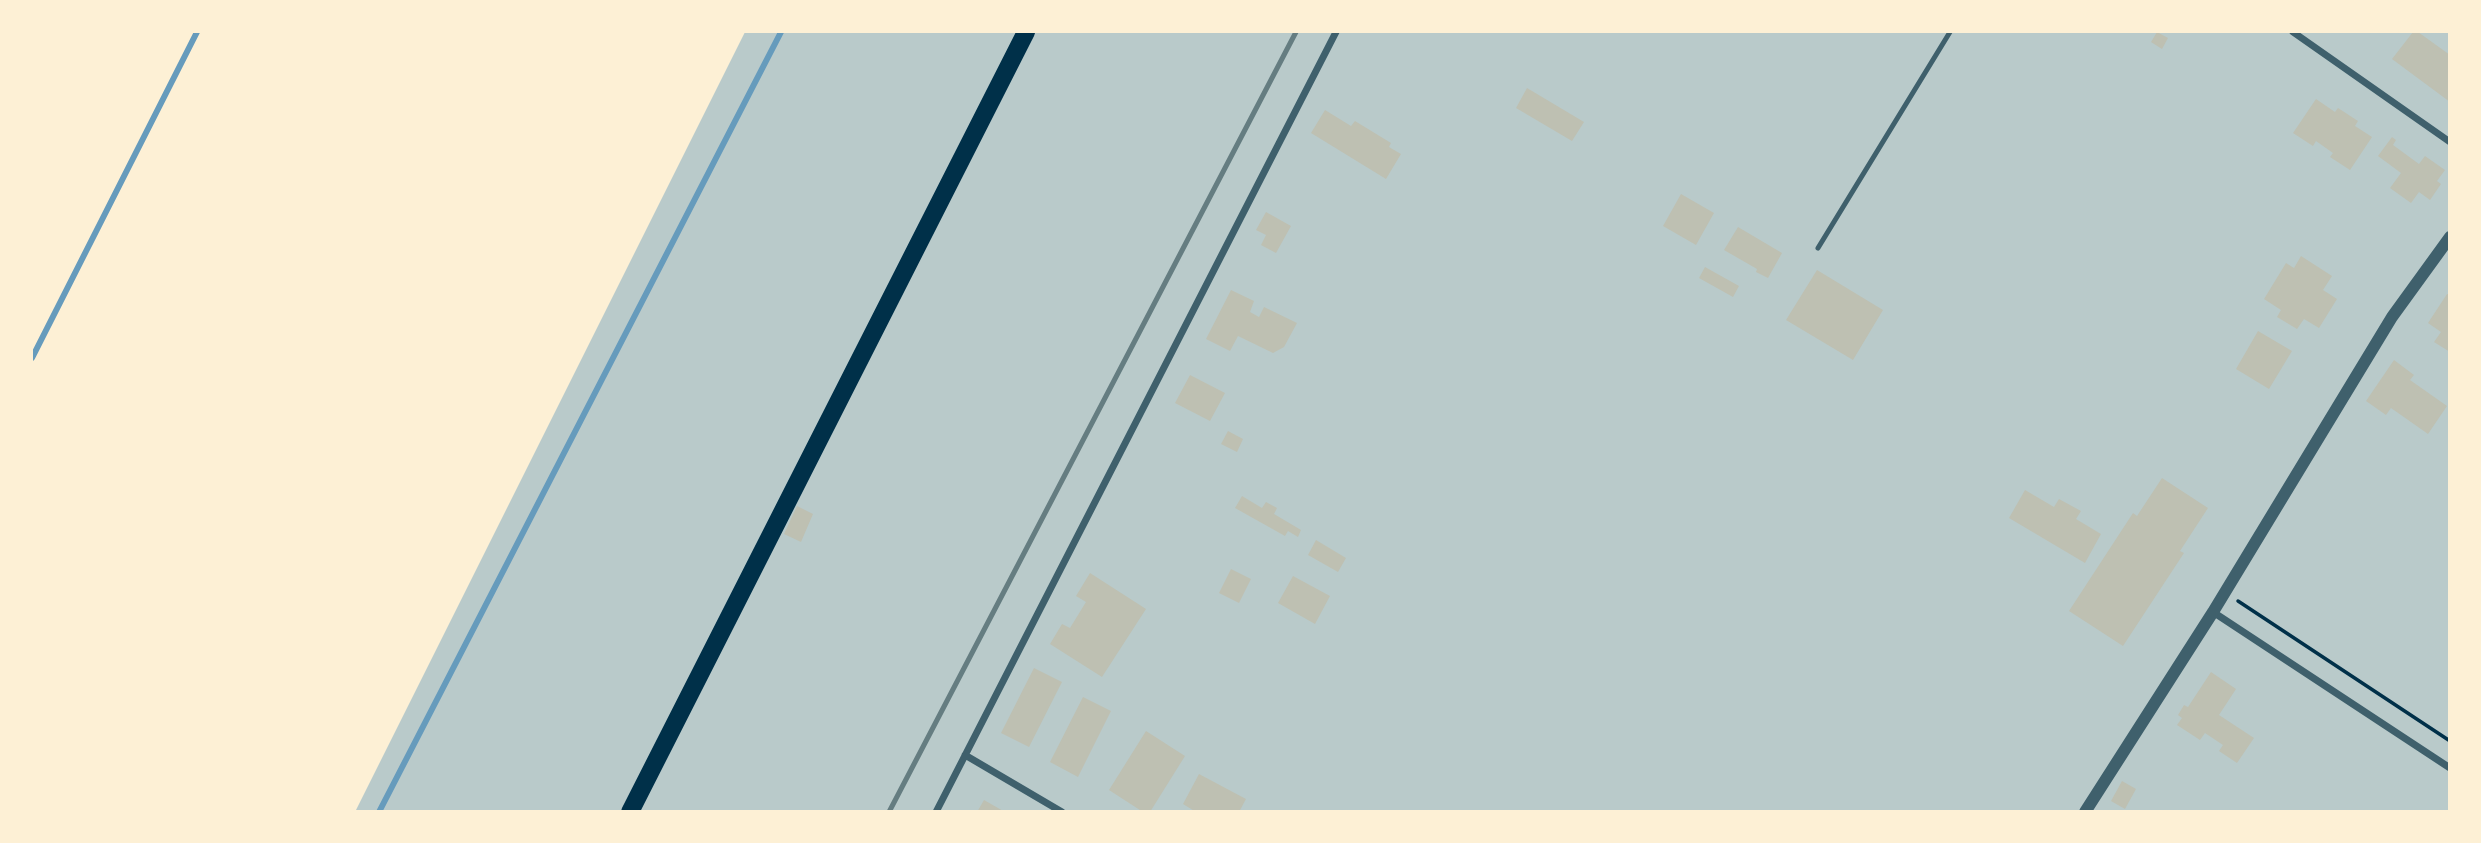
<!DOCTYPE html>
<style>
body{margin:0}
#map{position:relative;width:2481px;height:843px;overflow:hidden;background:#fdf0d5;font-family:Arial,sans-serif}
canvas{display:block}
.frame{position:absolute;inset:0;border:33px solid #fdf0d5;pointer-events:none}
</style>
<div id="map">
<canvas width="2481" height="843"></canvas>
<div class="frame"></div>
</div>
<script>
const c = document.querySelector('canvas').getContext('2d');
c.lineJoin = 'round';
function fillPath(path, color) {
  c.fillStyle = color;
  c.fill(path, 'evenodd');
}
function poly(rows) {
  const path = new Path2D();
  for (const r of rows) {
    path.moveTo(r[0], r[1]);
    for (let i = 2; i < r.length; i += 2) path.lineTo(r[i], r[i + 1]);
  }
  return path;
}
function strokePath(path, color, width, dash) {
  c.strokeStyle = color;
  c.lineWidth = width;
  c.lineCap = dash ? 'butt' : 'round';
  c.setLineDash(dash || []);
  c.stroke(path);
}
const green = poly([
 [745,32,2449,32,2449,811,355,812]
]);
const stream = poly([
 [32,358,197,32],
 [379,812,781,32]
]);
const building = poly([
 [2157,32,2168,38,2162,49,2151,42],
 [2413,32,2418,32,2450,55,2450,102,2392,59],
 [1527,88,1584,122,1572,141,1516,108],
 [2316,99,2335,112,2338,108,2358,121,2355,126,2372,137,2350,170,2330,157,2333,153,2316,141,2313,146,2293,133],
 [1325,110,1351,126,1355,121,1391,143,1389,147,1401,154,1386,179,1311,133],
 [2392,137,2396,140,2393,145,2419,164,2425,156,2445,170,2437,181,2441,184,2430,200,2419,192,2411,203,2390,188,2401,173,2378,156],
 [1681,194,1714,213,1696,245,1663,226],
 [1266,212,1291,226,1276,253,1261,245,1266,235,1256,230],
 [1738,227,1782,253,1768,278,1756,272,1757,269,1724,250],
 [2301,256,2332,276,2323,290,2337,299,2319,328,2304,319,2297,329,2277,317,2281,310,2264,299,2286,263,2294,268],
 [1705,267,1739,286,1733,297,1699,278],
 [1817,270,1883,310,1853,360,1786,320],
 [1231,290,1254,301,1250,312,1259,317,1264,307,1297,323,1284,347,1273,353,1238,336,1230,351,1206,339],
 [2447,294,2450,295,2450,352,2434,342,2441,332,2428,323],
 [2258,331,2292,351,2269,389,2236,369],
 [2394,360,2414,375,2410,380,2447,406,2428,434,2391,408,2386,415,2366,401],
 [1190,375,1225,393,1210,421,1175,403],
 [1228,431,1243,439,1237,452,1221,444],
 [2162,478,2208,508,2180,551,2184,553,2123,646,2069,611,2133,513,2137,516],
 [2025,490,2054,507,2059,499,2081,511,2076,519,2101,534,2085,563,2009,518],
 [1242,496,1262,508,1266,502,1277,508,1274,514,1301,530,1298,537,1288,531,1285,536,1235,508],
 [797,506,813,514,801,542,784,534],
 [1316,540,1346,558,1338,572,1308,555],
 [1231,569,1251,579,1239,603,1219,593],
 [1090,573,1146,609,1102,677,1050,644,1062,624,1070,628,1086,602,1076,596],
 [1293,576,1330,596,1315,624,1278,603],
 [1034,668,1062,682,1029,747,1001,733],
 [2211,672,2236,689,2219,715,2254,738,2237,763,2219,751,2223,745,2205,733,2200,740,2177,725,2182,718,2178,715,2184,705,2188,707],
 [1083,697,1111,711,1078,777,1050,762],
 [1146,731,1185,756,1150,812,1143,812,1109,790],
 [1199,774,1246,799,1239,812,1196,812,1183,804],
 [2122,781,2136,789,2125,809,2111,801],
 [984,800,1005,812,977,812]
]);
const path = poly([
 [2238,601,2450,741]
]);
const service = poly([
 [1818,248,1950,32]
]);
const minor = poly([
 [2293,32,2450,142],
 [2213,612,2450,768],
 [965,755,1062,812],
 [936,812,1336,32]
]);
const tertiary = poly([
 [2085,812,2213,612,2392,317,2450,237]
]);
const primary = poly([
 [630,812,1026,32]
]);
const rail = poly([
 [889,812,1296,32]
]);
fillPath(green, '#b9caca');
strokePath(stream, '#669bbc', 6);
fillPath(building, '#bec0b2');
strokePath(path, '#003049', 3.5);
strokePath(service, '#3f606c', 5);
strokePath(minor, '#3f606c', 7);
strokePath(tertiary, '#3f606c', 12);
strokePath(primary, '#003049', 18);
strokePath(rail, '#657d81', 5);
</script>
